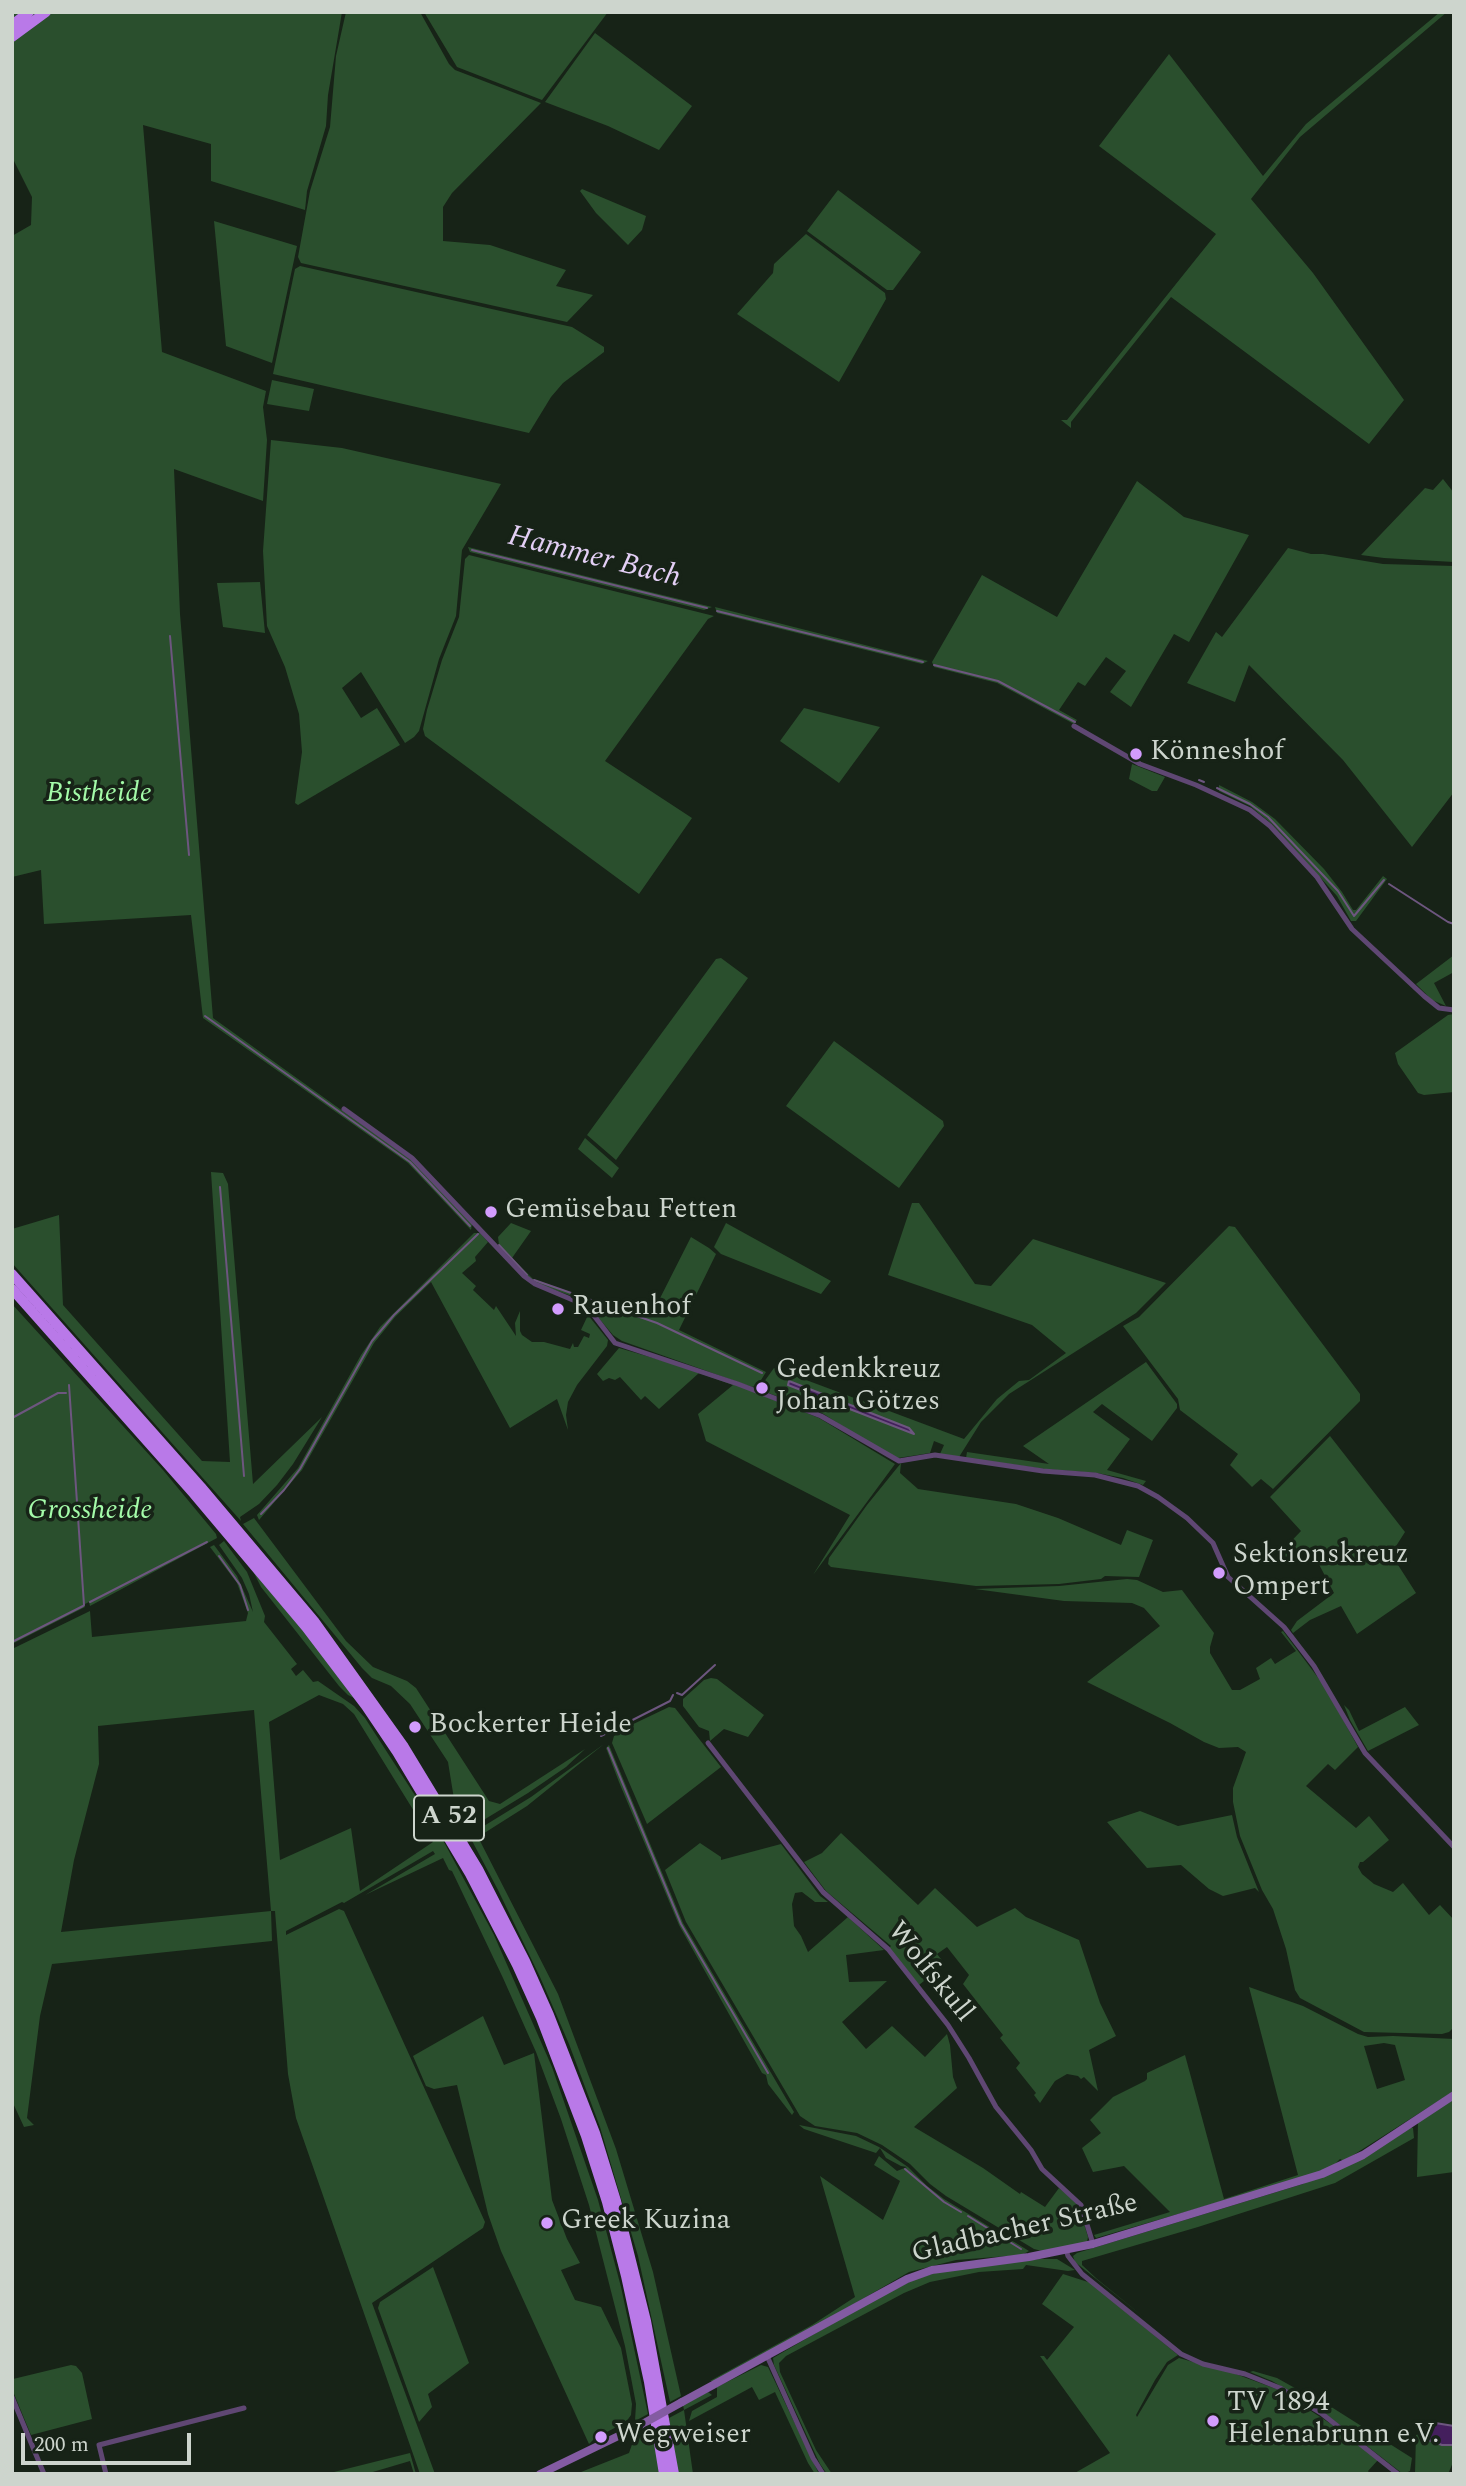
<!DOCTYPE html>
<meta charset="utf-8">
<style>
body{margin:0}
#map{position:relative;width:1466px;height:2486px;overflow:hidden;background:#172317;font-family:Spectral,serif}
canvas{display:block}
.frame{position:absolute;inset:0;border:14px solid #cdd5cd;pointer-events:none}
.scale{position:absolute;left:21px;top:2433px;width:170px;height:32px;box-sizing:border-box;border:4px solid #cdd5cd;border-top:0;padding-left:9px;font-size:21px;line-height:24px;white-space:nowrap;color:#cdd5cd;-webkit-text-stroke:5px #172317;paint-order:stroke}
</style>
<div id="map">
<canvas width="1466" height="2486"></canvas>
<div class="frame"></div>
<div class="scale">200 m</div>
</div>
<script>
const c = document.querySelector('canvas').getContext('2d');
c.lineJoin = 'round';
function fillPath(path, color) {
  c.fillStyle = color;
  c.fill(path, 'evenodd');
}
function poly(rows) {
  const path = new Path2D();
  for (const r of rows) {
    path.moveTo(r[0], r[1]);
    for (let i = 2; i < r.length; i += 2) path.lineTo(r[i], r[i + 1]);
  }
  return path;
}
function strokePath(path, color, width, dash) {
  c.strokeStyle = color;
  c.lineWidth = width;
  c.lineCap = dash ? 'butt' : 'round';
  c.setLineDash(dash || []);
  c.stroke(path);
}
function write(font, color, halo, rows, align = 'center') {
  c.font = font + ' Spectral,serif';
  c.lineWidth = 7;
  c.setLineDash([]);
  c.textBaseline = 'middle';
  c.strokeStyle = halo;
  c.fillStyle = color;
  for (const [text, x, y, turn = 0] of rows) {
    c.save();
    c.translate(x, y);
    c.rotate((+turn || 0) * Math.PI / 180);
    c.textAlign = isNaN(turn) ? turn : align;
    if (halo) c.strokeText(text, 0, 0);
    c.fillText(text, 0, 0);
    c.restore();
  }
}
const green = poly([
 [12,12,342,12,328,95,326,126,307,191,305,210,211,181,211,144,143,125,162,352,266,391,263,407,267,440,263,501,174,469,180,614,213,1018,411,1160,472,1224,471,1230,408,1163,203,1018,191,915,44,924,41,870,12,877,12,236,31,225,32,197,12,157],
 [346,12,420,12,449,64,455,70,541,103,452,193,443,207,443,241,490,245,566,270,556,286,593,295,567,322,301,263,298,257,310,191,330,127,336,56],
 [424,12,608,12,542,100,457,67],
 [1440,12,1447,12,1300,137,1251,199,1313,273,1404,400,1369,444,1171,297,1071,422,1071,428,1061,420,1067,420,1216,234,1099,146,1169,54,1263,176,1306,124],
 [595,33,692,106,659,150,608,126,545,102],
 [582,189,646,216,642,230,628,245,596,213,580,191],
 [838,190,921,252,893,290,887,290,807,231],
 [214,221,297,246,272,363,226,346],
 [806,234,885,293,886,299,839,382,737,314,773,273,774,264],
 [300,266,572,327,604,347,604,352,563,383,551,397,529,433,273,374,295,269],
 [272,380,314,389,309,411,267,404],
 [271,440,342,448,501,484,462,550,456,616,439,659,419,731,414,737,405,743,361,672,342,688,361,718,377,708,400,745,298,805,295,803,302,752,299,714,285,667,267,626,263,551],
 [1443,479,1454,493,1454,562,1384,558,1361,555,1425,488,1433,490],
 [1137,481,1184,517,1249,535,1189,642,1174,634,1131,707,1110,692,1126,671,1106,657,1085,686,1078,682,1059,710,1077,720,1074,724,997,683,934,667,932,662,982,575,1057,617],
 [468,547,642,590,712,607,704,610,470,552],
 [1288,548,1311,554,1323,554,1383,564,1454,566,1454,792,1412,847,1343,760,1249,665,1235,702,1187,683,1216,632,1222,637],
 [469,555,714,616,708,619,605,761,692,818,639,894,425,736,423,729,427,710,442,660,459,617,465,559],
 [260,582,265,633,223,627,217,583],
 [715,607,928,661,922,664,717,613],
 [804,708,880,727,839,783,780,741],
 [1132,764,1165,777,1157,791,1152,791,1129,779],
 [1219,785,1252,802,1275,819,1324,869,1342,892,1353,910,1356,910,1383,876,1387,879,1356,921,1351,921,1337,896,1272,824,1250,806,1219,791],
 [1454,955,1454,972,1434,983,1446,1006,1432,1000,1416,984],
 [721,958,748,978,616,1160,587,1135,716,959],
 [1454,1014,1454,1092,1424,1095,1418,1093,1398,1064,1395,1053,1448,1015],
 [834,1041,943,1121,944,1126,899,1188,786,1106],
 [585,1138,619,1168,612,1178,578,1149],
 [211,1172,223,1173,228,1184,253,1484,322,1417,293,1464,277,1485,259,1504,240,1517,241,1521,12,1263,12,1229,59,1215,63,1305,202,1461,230,1462],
 [912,1203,919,1203,975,1284,991,1286,1033,1239,1166,1283,1136,1313,1009,1394,981,1422,959,1457,940,1454,944,1445,934,1441,930,1453,898,1458,883,1452,822,1413,763,1391,761,1386,774,1368,964,1439,997,1399,1019,1381,1029,1380,1066,1353,1032,1325,888,1275],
 [511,1223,531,1231,512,1258,533,1279,601,1303,651,1316,691,1237,709,1248,716,1254,679,1330,766,1372,758,1385,752,1387,622,1341,613,1335,597,1316,600,1306,538,1284,530,1279,509,1257,499,1245,498,1237],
 [726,1223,813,1271,831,1281,821,1294,721,1254,714,1247],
 [1229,1226,1235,1227,1360,1394,1360,1401,1273,1489,1261,1479,1252,1487,1230,1465,1238,1454,1180,1410,1178,1399,1123,1326,1139,1317],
 [474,1233,480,1233,488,1242,475,1257,476,1261,462,1273,476,1286,473,1290,494,1310,496,1306,516,1336,515,1323,520,1311,520,1331,522,1335,532,1342,544,1342,570,1349,573,1343,574,1347,578,1347,584,1336,589,1338,590,1334,581,1330,588,1315,608,1340,607,1346,577,1385,568,1402,566,1415,568,1430,557,1399,510,1428,431,1282,395,1317,374,1343,302,1470,259,1520,257,1515,298,1468,361,1355,380,1327],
 [12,1304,163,1470,216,1534,217,1538,90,1606,89,1602,85,1604,85,1607,12,1644],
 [619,1348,674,1364,735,1384,819,1418,895,1464,813,1575,850,1515,706,1441,698,1414,733,1385,699,1373,659,1409,645,1396,641,1400,620,1377,615,1380,609,1378,603,1381,597,1374],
 [1146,1362,1177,1404,1177,1408,1152,1441,1102,1404,1093,1412,1130,1439,1107,1470,1146,1481,1143,1485,1123,1478,1097,1473,1044,1469,966,1458,967,1452,1049,1464,1023,1446],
 [1330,1436,1405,1532,1391,1554,1416,1593,1357,1634,1341,1606,1310,1620,1293,1633,1291,1630,1297,1621,1334,1593,1312,1551,1285,1563,1278,1555,1301,1531,1270,1497],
 [901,1463,900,1473,918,1489,1016,1504,1058,1518,1121,1545,1127,1530,1153,1540,1139,1577,1105,1576,1101,1579,1059,1584,976,1586,831,1567,828,1564,829,1558,867,1505],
 [254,1518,346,1641,373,1667,407,1681,416,1688,489,1801,500,1804,585,1749,566,1767,528,1793,477,1824,479,1829,531,1797,604,1744,527,1806,478,1837,558,1994,616,2149,653,2272,681,2396,670,2402,638,2256,600,2127,569,2044,540,1977,498,1890,461,1820,454,1799,448,1762,410,1704,391,1686,372,1678,362,1668,243,1524],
 [224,1541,247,1572,265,1616,264,1622,297,1664,291,1669,296,1676,303,1670,313,1682,318,1681,354,1706,365,1718,438,1831,494,1935,552,2067,598,2200,621,2287,648,2414,635,2421,636,2404,625,2346,589,2205,561,2119,536,2052,503,1978,452,1871,449,1870,443,1858,365,1895,435,1854,433,1851,344,1903,342,1902,286,1931,286,1935,339,1909,344,1911,485,2222,483,2228,372,2303,435,2474,420,2474,296,2118,288,2074,275,1911,271,1911,272,1941,52,1964,40,2016,27,2118,34,2125,24,2127,12,2101,12,1649,90,1611,92,1637,246,1621,248,1613,237,1583,210,1547,214,1545,237,1576,253,1612,249,1594,242,1578,219,1545],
 [319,1695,343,1704,354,1714,433,1842,360,1891,351,1828,280,1860,269,1722],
 [254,1710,271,1911,61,1932,74,1860,99,1764,98,1726],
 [253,1571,281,1601,356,1699,348,1695,339,1686,261,1587],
 [1127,1579,1137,1580,1163,1592,1182,1590,1214,1633,1210,1647,1210,1653,1232,1690,1240,1690,1260,1679,1256,1668,1271,1658,1275,1664,1296,1651,1281,1632,1283,1631,1325,1687,1358,1747,1335,1770,1328,1764,1306,1786,1356,1828,1369,1816,1389,1840,1363,1862,1360,1862,1358,1867,1362,1874,1374,1884,1393,1892,1403,1883,1429,1915,1440,1905,1454,1920,1454,2027,1449,2032,1442,2034,1364,2032,1300,1998,1295,1990,1286,1949,1273,1909,1262,1890,1240,1836,1233,1802,1233,1788,1246,1752,1238,1747,1219,1748,1204,1742,1170,1723,1087,1682,1160,1626,1144,1608,1132,1603,1064,1601,975,1589,1059,1586],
 [711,1678,717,1679,764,1715,748,1737,724,1729,710,1741,709,1731,699,1727,683,1706,683,1699,704,1680],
 [1344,1705,1349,1710,1359,1731,1405,1707,1419,1725,1368,1751,1350,1720],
 [669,1707,675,1708,721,1767,647,1824,612,1743,614,1736,625,1728],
 [609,1745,683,1923,794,2112,792,2115,768,2084,766,2075,762,2073,679,1925,619,1782,606,1748],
 [1140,1811,1178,1826,1232,1815,1237,1837,1259,1892,1255,1888,1223,1896,1209,1889,1181,1865,1147,1868,1107,1822],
 [841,1833,918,1905,935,1888,977,1927,1015,1908,1026,1917,1079,1940,1100,2003,1116,2036,1089,2050,1098,2091,1084,2077,1081,2079,1078,2076,1067,2074,1055,2081,1040,2103,1034,2095,1036,2093,1016,2068,1020,2063,1000,2038,1003,2035,963,1984,969,1975,947,1947,937,1954,945,1964,919,1985,889,1948,891,1946,826,1891,804,1862,822,1853],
 [700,1843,721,1857,721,1860,781,1844,820,1896,828,1902,815,1902,802,1892,795,1893,792,1904,794,1926,801,1936,808,1952,848,1917,884,1950,846,1955,849,1982,887,1981,842,2022,866,2049,892,2026,925,2057,947,2034,950,2045,953,2077,957,2088,914,2127,983,2168,1020,2194,1021,2192,1045,2207,1059,2188,1078,2204,1088,2237,1087,2242,1042,2251,1034,2249,946,2196,930,2184,910,2164,882,2145,857,2133,815,2126,800,2116,686,1922,665,1870],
 [1249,1987,1303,2006,1358,2034,1368,2037,1393,2036,1454,2039,1454,2091,1344,2161,1340,2159,1333,2166,1308,2176,1096,2238,1094,2235,1170,2212,1124,2166,1093,2172,1082,2148,1101,2133,1090,2120,1113,2097,1145,2081,1147,2079,1147,2073,1185,2055,1224,2199,1298,2175],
 [1384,2043,1395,2045,1405,2080,1377,2089,1364,2046],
 [483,2016,504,2065,534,2053,552,2200,567,2239,580,2263,561,2270,575,2300,601,2307,621,2348,632,2404,631,2415,626,2422,605,2433,600,2433,589,2444,501,2251,488,2214,457,2085,434,2089,426,2086,413,2056],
 [1454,2097,1454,2172,1417,2177,1418,2120],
 [799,2125,856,2136,879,2147,908,2167,927,2186,944,2199,1029,2251,1022,2255,956,2260,909,2272,783,2345,714,2381,710,2381,812,2325,855,2297,820,2176,883,2220,900,2181,874,2165,879,2156,897,2171,907,2167,901,2166,886,2158,880,2148,876,2153,804,2129],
 [1409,2127,1413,2128,1414,2138,1335,2183,1198,2227,1082,2261,1082,2265,1097,2279,1145,2318,1075,2262,1073,2256,1077,2253,1303,2184],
 [1039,2259,1057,2259,1075,2270,1068,2271,1026,2265,1023,2269,979,2272,930,2282,904,2293,786,2356,779,2363,780,2372,816,2450,832,2474,827,2474,820,2464,774,2365,773,2358,859,2308,915,2279,939,2272],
 [433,2267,469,2363,428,2394,432,2407,419,2422,378,2308,380,2302],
 [1063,2274,1091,2283,1178,2355,1167,2362,1155,2380,1136,2415,1137,2417,1168,2365,1179,2358,1233,2373,1279,2390,1340,2430,1378,2460,1368,2471,1370,2474,1073,2474,1110,2453,1040,2356,1044,2356,1047,2360,1074,2327,1042,2304],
 [71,2365,76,2366,82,2373,92,2419,31,2435,12,2389,13,2379],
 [761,2365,768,2367,819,2474,815,2474,808,2463,775,2392,759,2400,752,2387,689,2421,692,2411,717,2397,717,2387],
 [1253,2371,1277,2378,1302,2392,1306,2391,1412,2458,1410,2471,1403,2474,1318,2408,1272,2381,1250,2372],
 [708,2392,712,2395,684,2410,693,2474,676,2474,669,2418,684,2410,683,2405],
 [654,2426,660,2474,576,2474,629,2453,635,2436],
 [1425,2432,1426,2439,1454,2445,1454,2460,1448,2474,1415,2474,1416,2435],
 [410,2453,416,2474,414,2474,410,2461,366,2474,326,2474]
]);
const water = poly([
 [789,1381,909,1428,914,1434,788,1385,789,1381],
 [1429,2422,1454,2426,1454,2445,1442,2445,1426,2439,1425,2432,1429,2422]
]);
const stream = poly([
 [472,550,707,608],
 [717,611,923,662],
 [170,636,189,855],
 [934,665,998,681,1075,722],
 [1199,780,1204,782],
 [1217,788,1250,804,1268,817,1338,891,1354,916,1384,880],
 [1389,884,1448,922,1454,924],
 [205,1016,410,1162,470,1226],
 [220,1187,244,1476],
 [499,1245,527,1275],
 [534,1280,657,1323,762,1373],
 [69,1385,84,1605],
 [12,1418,58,1393,66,1393],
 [261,1514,284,1490,300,1469,372,1341,394,1315,478,1234],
 [219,1556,240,1585,248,1610],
 [90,1602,207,1542],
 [12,1642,83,1606],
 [677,1693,682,1695,715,1665],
 [601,1736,670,1701,673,1695],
 [608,1748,681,1924,768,2073],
 [905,2169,944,2202,961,2212],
 [968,2216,1021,2249]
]);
const minor = poly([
 [1074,726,1140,764,1196,785,1250,810,1270,826,1317,877,1352,929,1424,996,1439,1008,1454,1010],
 [344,1109,412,1158,524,1276,535,1284,580,1303,592,1313,615,1343,738,1384,821,1416,899,1461,935,1455,1043,1471,1095,1475,1138,1486,1158,1497,1187,1518,1213,1543,1228,1577,1284,1627,1314,1666,1365,1753,1454,1847],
 [708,1743,823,1892,888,1949,948,2025,969,2058,996,2107,1031,2150,1042,2169,1081,2205,1093,2244],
 [1066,2250,1068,2256,1082,2274,1181,2354,1203,2364,1245,2374,1280,2388,1321,2413,1398,2474],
 [767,2356,813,2458,823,2474],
 [12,2397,44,2474],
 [106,2474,99,2445,244,2408]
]);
const secondary = poly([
 [682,2402,907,2279,932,2270,1029,2257,1093,2244,1322,2174,1363,2155,1454,2095],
 [540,2474,637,2427]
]);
const motorway = poly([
 [12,25,29,12],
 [12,37,46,12],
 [12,1274,201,1487,314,1621,404,1747,478,1869,525,1961,549,2015,595,2133,616,2201,646,2321,674,2474],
 [12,1289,194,1494,306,1627,366,1706,397,1752,470,1874,517,1965,541,2018,586,2136,607,2202,626,2276,649,2382,664,2474]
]);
const secondaryBridge = poly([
 [637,2427,682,2402]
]);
const markers = [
 [1136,754,7,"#d29cfd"],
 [491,1212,7,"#d29cfd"],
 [558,1309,7,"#d29cfd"],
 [762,1388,7,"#d29cfd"],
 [1219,1573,7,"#d29cfd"],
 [415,1727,7,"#d29cfd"],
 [547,2223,7,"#d29cfd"],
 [1213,2421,7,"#d29cfd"],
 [601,2437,7,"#d29cfd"]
];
const shields = [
 [449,1818,70]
];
const shieldNames = [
 ["A 52",449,1818]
];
const poiNames = [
 ["Könneshof",1150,754],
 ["Gemüsebau Fetten",505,1212],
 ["Rauenhof",572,1309],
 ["Gedenkkreuz",776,1372],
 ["Johan Götzes",776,1404],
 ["Sektionskreuz",1233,1557],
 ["Ompert",1233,1589],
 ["Bockerter Heide",429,1727],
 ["Greek Kuzina",561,2223],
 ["TV 1894",1227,2405],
 ["Helenabrunn e.V.",1227,2437],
 ["Wegweiser",615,2437]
];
const parkNames = [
 ["Bistheide",99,796],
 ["Grossheide",90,1513]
];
const streetNames = [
 ["Wolfskull",929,1973,51],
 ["Gladbacher Straße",1025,2230,-13]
];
const waterNames = [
 ["Hammer Bach",594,559,14]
];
fillPath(green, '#2a4f2d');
fillPath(water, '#441f5d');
strokePath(water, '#6d567f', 2);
strokePath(stream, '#6d567f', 2);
strokePath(minor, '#5f4773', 5);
strokePath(secondary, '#835ba2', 8);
strokePath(motorway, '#b979e8', 10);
strokePath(secondaryBridge, '#835ba2', 8);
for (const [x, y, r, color] of markers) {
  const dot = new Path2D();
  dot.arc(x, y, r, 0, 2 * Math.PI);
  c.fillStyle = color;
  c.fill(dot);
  strokePath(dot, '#172317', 2.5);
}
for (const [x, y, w] of shields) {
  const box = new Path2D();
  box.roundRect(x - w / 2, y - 22.5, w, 45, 5);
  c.fillStyle = '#172317';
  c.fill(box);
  strokePath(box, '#cdd5cd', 2);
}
write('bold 26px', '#cdd5cd', null, shieldNames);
write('28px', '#cdd5cd', '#172317', poiNames, 'left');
write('italic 28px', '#a4fba9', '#172317', parkNames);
write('28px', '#cdd5cd', '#172317', streetNames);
write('italic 30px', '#e3cff5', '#172317', waterNames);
</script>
